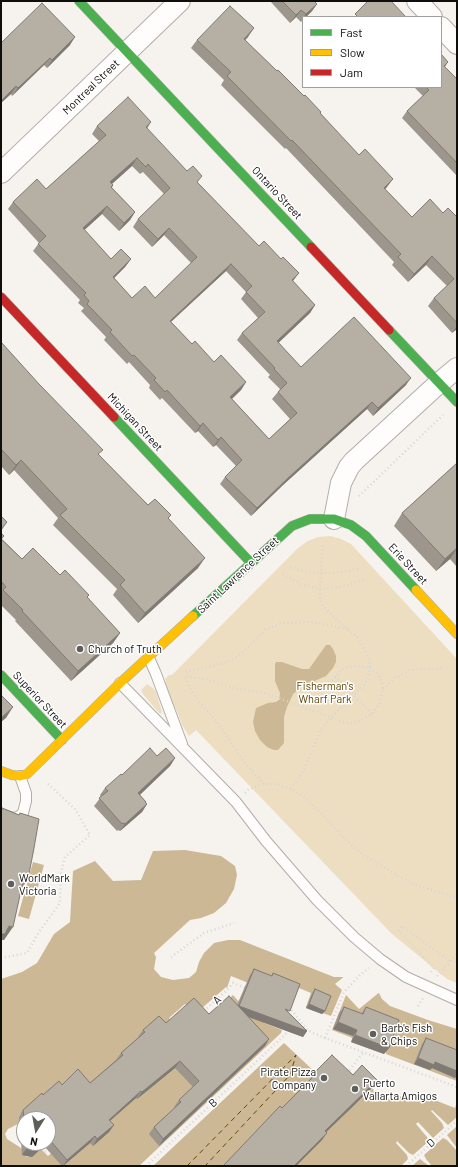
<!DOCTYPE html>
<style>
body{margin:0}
#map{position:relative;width:458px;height:1167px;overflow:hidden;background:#f6f3ee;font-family:Barlow,sans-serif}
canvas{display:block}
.frame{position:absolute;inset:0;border:2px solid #100e0b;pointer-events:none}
.legend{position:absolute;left:302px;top:16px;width:140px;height:72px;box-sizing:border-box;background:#fff;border:1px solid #9f9f9d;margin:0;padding:5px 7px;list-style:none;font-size:12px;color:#100e0b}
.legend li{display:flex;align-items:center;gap:8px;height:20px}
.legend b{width:20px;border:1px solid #9f9f9d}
.north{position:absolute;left:16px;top:1111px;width:40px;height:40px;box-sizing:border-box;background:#fff;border:1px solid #9f9f9d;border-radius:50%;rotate:191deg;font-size:11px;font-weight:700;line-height:16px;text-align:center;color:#100e0b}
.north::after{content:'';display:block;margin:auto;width:14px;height:18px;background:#605e5a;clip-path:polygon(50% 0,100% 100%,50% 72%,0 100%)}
</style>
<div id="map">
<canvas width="458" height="1167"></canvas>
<div class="frame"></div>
<ul class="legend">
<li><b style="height:5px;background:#4caf50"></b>Fast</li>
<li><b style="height:5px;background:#ffc107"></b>Slow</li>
<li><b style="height:5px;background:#c62828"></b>Jam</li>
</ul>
<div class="north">N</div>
</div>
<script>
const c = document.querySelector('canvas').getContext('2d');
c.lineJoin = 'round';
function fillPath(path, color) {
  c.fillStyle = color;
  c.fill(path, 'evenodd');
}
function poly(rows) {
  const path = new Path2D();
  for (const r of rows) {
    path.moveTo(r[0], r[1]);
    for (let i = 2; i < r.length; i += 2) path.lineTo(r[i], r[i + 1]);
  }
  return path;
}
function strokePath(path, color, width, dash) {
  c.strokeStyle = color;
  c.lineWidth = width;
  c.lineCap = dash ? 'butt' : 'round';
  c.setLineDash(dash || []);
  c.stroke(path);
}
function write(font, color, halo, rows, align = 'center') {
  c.font = font + ' Barlow,sans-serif';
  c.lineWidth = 3;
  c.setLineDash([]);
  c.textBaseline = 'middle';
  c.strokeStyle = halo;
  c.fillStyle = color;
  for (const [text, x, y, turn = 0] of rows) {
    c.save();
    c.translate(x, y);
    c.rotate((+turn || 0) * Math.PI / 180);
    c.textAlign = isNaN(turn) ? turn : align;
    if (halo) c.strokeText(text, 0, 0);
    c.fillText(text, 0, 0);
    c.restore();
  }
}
const green = poly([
 [330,536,341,539,351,544,457,659,457,983,447,979,392,934,196,730,189,736,182,725,176,709,157,690,166,681,165,679,169,675,172,675,298,548,308,541,318,537],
 [147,684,153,688,156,692,162,712,160,714,143,694,141,690]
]);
const water = poly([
 [326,645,330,645,333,649,336,656,336,662,333,668,326,676,303,686,293,694,287,707,284,717,284,743,278,750,274,750,267,747,260,740,255,731,253,722,256,708,268,703,276,702,279,700,280,693,275,681,275,664,276,662,282,662,302,669,309,669],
 [185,850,221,856,235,866,237,875,234,889,226,903,214,913,201,918,190,920,154,953,156,957,154,969,161,977,173,980,189,978,196,972,199,962,204,953,214,943,228,940,240,940,334,977,342,977,378,991,382,999,390,1006,428,1020,457,1029,457,1166,1,1166,1,979,22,972,37,963,54,934,70,922,73,871,95,861,113,881,141,880,153,851],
 [24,1119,48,1119,48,1143,24,1143],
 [33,862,44,865,29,919,18,916]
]);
const pier = poly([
 [231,976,293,1001,299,988,311,993,306,1007,331,1016,342,990,335,984,345,976,369,983,381,991,359,1009,346,995,332,1030,386,1051,386,1054,457,1081,457,1102,455,1108,419,1094,375,1100,373,1088,353,1106,338,1092,320,1095,308,1082,316,1073,284,1043,153,1166,139,1166,281,1033,282,1030,264,1023,271,1006,247,1011,233,995,48,1156,41,1149,178,1029,169,1018,185,1004,194,1013,185,1023,226,987,227,988],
 [432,1110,448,1125,457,1117,457,1126,447,1135,457,1148,457,1151,447,1140,443,1138,424,1155,426,1159,432,1166,429,1166,420,1159,412,1166,401,1166,408,1159,407,1155,396,1143,397,1141,409,1153,413,1155,429,1141,427,1137,416,1124,418,1122,433,1138,444,1128,442,1123,431,1111],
 [24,1122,24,1143,45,1143,27,1157,21,1148,7,1139,5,1134,8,1129,18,1124]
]);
const ferry = poly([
 [187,1166,296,1055,290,1075,205,1166]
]);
const path = poly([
 [359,496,443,415],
 [290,567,311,573,335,573,358,569],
 [283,574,301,584,320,589,332,588,345,586,364,579],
 [186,672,224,663,235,658,242,653,265,630,282,623,313,622,348,629],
 [335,676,372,714],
 [383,689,395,678,410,670,425,669,440,669,443,667],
 [264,784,243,761,221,727,198,700,191,690,185,676,210,680,236,689,262,692,323,714,341,722,351,723,360,721,372,714,380,703,383,689,381,680,377,673,370,668,362,666,354,666,346,668,341,670,333,680,327,683],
 [291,789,303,772,321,729,343,705,365,684,368,677,370,668,368,656,358,638,336,619,322,605,320,599,320,589,323,544],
 [245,793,249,789,264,784,276,784,291,789,304,797,319,811,348,842,362,854,398,876,416,885,457,898],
 [171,957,204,933,234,923],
 [1,958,27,953,39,932,60,903,61,872,65,857,90,835,75,809,46,782],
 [431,972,434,968,399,931,402,926,450,961],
 [437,976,457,954],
 [418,1006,423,998],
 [289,1007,307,1030,325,1038,457,1087],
 [204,1011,227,990,233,983,246,988],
 [325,1038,344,992,360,975,369,968],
 [347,1073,363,1053],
 [45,1152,49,1148],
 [146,1166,290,1030],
 [406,1166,457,1121]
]);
const lane = poly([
 [149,658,156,674,182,744],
 [120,683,236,802,266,841,317,900,354,937,380,959,406,977,457,1000],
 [1,814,13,818,18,817,23,813,26,801,26,793,20,776]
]);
const street = poly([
 [417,1,432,17],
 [441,27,457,44],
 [1,173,180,1],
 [334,519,341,483,349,467,354,461,439,383,457,368]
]);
const fast = poly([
 [79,1,311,247],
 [389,330,457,402],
 [114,417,251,563],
 [193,616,292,526,310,519,334,519,351,525,366,536,416,590],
 [1,675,62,740]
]);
const slow = poly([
 [416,590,457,634],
 [1,771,12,775,20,776,27,774,120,683,193,616]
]);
const jam = poly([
 [311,247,389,330],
 [1,297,114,417]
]);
const wall = poly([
 [270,1,314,1,317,4,312,11,306,17,303,17,303,20,301,22,296,17,290,23],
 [248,37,245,40,320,113,387,187,385,189,412,217,443,213,457,217,457,329,452,333,428,306,434,298,447,286,426,265,408,282,392,265,394,262,286,148,285,149,221,85,224,80,191,48,197,40],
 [1,43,70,45,47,68,44,65,12,96,11,94,1,103],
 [441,54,448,62,445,67,457,79,457,176,402,118,407,111,423,96,414,87,441,87],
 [151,122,147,129,198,183,315,305,310,313,278,343,301,367,406,385,373,416,367,409,283,485,251,516,220,484,225,477,236,466,216,445,213,447,198,431,195,433,162,398,160,400,149,388,150,385,129,362,127,364,104,340,106,337,81,311,84,308,78,303,80,300,33,251,39,243,8,209,13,202,46,189,99,141,92,134,97,126],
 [132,166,140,174,143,172,164,194,138,219,133,227,152,247,164,235,191,263,155,298,132,298,114,278,125,267,131,259,111,259,84,230,102,214,119,231,130,220,135,212,112,188,113,185,112,184],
 [226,271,246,292,241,299,258,318,242,333,237,340,270,375,268,377,280,389,278,392,272,399,290,419,269,439,232,399,241,390,246,382,214,362,192,344,171,322],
 [1,342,99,456,148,505,169,519,198,568,138,623,113,595,117,589,53,525,58,518,14,470,9,475,1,466],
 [457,463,457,567,450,559,436,571,394,526,402,513],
 [1,533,4,536,2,539,22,559,60,575,89,595,87,598,120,633,113,643,71,681,15,621,16,620,1,605],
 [157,756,175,758,170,766,140,795,147,804,142,812,120,831,118,830,117,831,94,806,101,797,100,795,105,788,122,775],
 [2,808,19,815,20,813,28,879,22,888,4,940,1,940,1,809],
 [254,969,272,976,273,973,289,1013,307,1031,303,1037,248,1017,269,1039,265,1046,159,1146,149,1134,154,1127,175,1108,174,1107,179,1100,193,1087,175,1068,137,1099,136,1098,110,1121,114,1125,109,1132,93,1146,90,1143,63,1166,62,1166,44,1146,32,1157,22,1155,19,1117,23,1110,43,1095,62,1085,90,1083,116,1060,121,1053,138,1038,138,1037,143,1030,166,1023,209,1014,237,1005,250,975],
 [24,1119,48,1119,48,1143,24,1143],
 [315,989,325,1011,322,1014,306,1008,312,993],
 [344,1007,361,1014,366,1007,389,1048,384,1054,351,1042,353,1036,333,1029,339,1013],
 [426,1038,457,1050,457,1076,455,1078,432,1068,430,1070,414,1064,422,1044],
 [312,1075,353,1075,377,1080,372,1088,326,1132,322,1140,296,1166,223,1166,308,1082]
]);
const shadedWall = poly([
 [317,4,312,11,306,17,304,17,306,14],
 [301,10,296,17,290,23,296,15],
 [254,28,248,37,238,47,244,39],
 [75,37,70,45,47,68,52,60],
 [50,58,44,65,12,96,18,88],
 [16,86,11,94,1,103,1,101],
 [137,158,132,166,105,190,110,182],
 [393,179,387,187,378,196,384,188],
 [107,206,102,214,78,236,83,228],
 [135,212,130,220,119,231,124,223],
 [169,228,164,235,152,247,158,239],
 [432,256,426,265,408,282,414,274],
 [131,259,125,267,108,284,113,277],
 [231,264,226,271,164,328,170,321],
 [299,273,293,281,286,287,292,280],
 [315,305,310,313,272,349,277,341],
 [457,326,457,329,452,333],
 [411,378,406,385,373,416,378,408],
 [246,382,241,390,225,405,230,397],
 [372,402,367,409,283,485,251,516,257,508,288,478],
 [203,423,198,431,195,433,200,426],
 [221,437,216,445,213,447,218,440],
 [21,460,14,470,9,475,16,465],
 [7,522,1,531,1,529],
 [457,548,450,559,436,571,445,559],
 [205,558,198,568,138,623,145,613],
 [120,633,113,643,71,681,78,671],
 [13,707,6,718,1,722,1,718],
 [175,758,170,766,133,801,138,793],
 [147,804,142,812,120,831,125,824],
 [9,926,13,927,4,940,1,940,1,934],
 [309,1004,325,1011,322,1014,306,1008],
 [239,1006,307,1031,303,1037,235,1012],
 [338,1022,357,1030,353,1036,333,1029],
 [355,1035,389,1048,384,1054,351,1042],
 [269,1039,265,1046,159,1146,163,1139],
 [418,1058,435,1062,457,1071,457,1076,455,1078,432,1068,430,1070,414,1064],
 [180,1061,175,1068,137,1099,142,1092],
 [377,1080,372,1088,320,1138,325,1131],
 [141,1091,136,1098,104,1126,109,1120],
 [114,1125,109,1132,93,1146,97,1139],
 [327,1133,322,1140,296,1166,294,1166],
 [95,1136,90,1143,63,1166,67,1160],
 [45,1143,46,1143,44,1146,32,1157,22,1155,27,1148]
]);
const building = poly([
 [282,1,314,1,317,4,306,14,301,10,296,15,282,1],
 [368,1,391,1,406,17,358,17,355,14,368,1],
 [42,3,75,37,52,60,50,58,18,88,16,86,1,101,1,43,42,3],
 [230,6,254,28,244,39,277,71,278,70,304,96,305,95,321,112,320,113,359,155,365,149,393,179,384,188,412,217,430,199,443,213,448,208,457,217,457,323,434,298,454,279,432,256,414,274,398,257,401,254,292,140,291,141,227,76,231,72,197,40,230,6],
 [441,54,448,62,444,66,457,79,457,163,407,111,429,90,426,87,441,87,441,54],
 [128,97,151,122,146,127,187,171,193,166,202,176,197,182,259,246,264,241,281,259,283,257,299,273,292,280,315,305,277,341,301,367,354,317,411,378,378,408,372,402,288,478,257,508,225,477,242,460,221,437,218,440,203,423,200,426,167,390,165,392,154,380,156,378,134,355,132,356,110,332,112,330,87,304,89,301,84,295,86,293,38,244,46,236,13,202,37,179,46,189,106,135,97,126,128,97],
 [137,158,146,167,148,164,170,188,138,219,158,239,169,228,197,257,155,298,145,286,132,298,113,277,131,259,121,249,111,259,83,228,107,206,124,223,135,212,111,187,113,185,110,182,137,158],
 [231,264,252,286,246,292,265,312,242,333,275,368,274,369,287,383,278,392,297,413,269,439,230,397,246,382,221,355,214,362,195,341,192,344,170,321,231,264],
 [1,342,39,384,103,450,98,454,148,505,155,499,171,515,168,518,205,558,145,613,120,585,125,580,60,515,67,509,21,460,16,465,1,449,1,342],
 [457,463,457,548,445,559,402,513,457,463],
 [1,516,7,522,1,529,1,516],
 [1,533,4,536,1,539,22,559,33,548,60,575,65,570,89,595,87,597,120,633,78,671,22,611,23,610,3,590,6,587,1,581,1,533],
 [1,695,13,707,1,718,1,695],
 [150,748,157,756,166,748,175,758,138,793,146,802,145,802,147,804,125,824,123,823,122,824,99,798,108,791,105,788,121,774,122,775,150,748],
 [2,808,19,815,20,813,39,819,34,848,28,879,24,877,13,927,9,926,5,934,1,934,1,814,2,808],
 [254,969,272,976,273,973,300,984,290,1011,285,1009,307,1031,239,1006,254,969],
 [315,989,331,996,325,1011,309,1004,315,989],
 [229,996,269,1039,163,1139,154,1127,181,1102,179,1100,199,1081,180,1061,142,1092,141,1091,109,1120,114,1125,97,1139,95,1136,67,1160,49,1139,48,1140,48,1119,24,1119,23,1110,42,1093,43,1095,59,1081,62,1085,78,1069,90,1083,123,1055,121,1053,145,1032,143,1030,159,1016,166,1023,194,998,209,1014,229,996],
 [344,1007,363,1014,366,1007,399,1020,389,1048,355,1035,357,1030,338,1022,344,1007],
 [426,1038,457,1050,457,1071,435,1062,434,1065,418,1058,426,1038],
 [332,1055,353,1075,362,1065,377,1080,325,1131,327,1133,294,1166,223,1166,280,1106,282,1108,314,1076,312,1075,332,1055],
 [26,1143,45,1143,37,1150,27,1148,26,1143]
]);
const markers = [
 [80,649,4,"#605e5a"],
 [11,884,4,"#605e5a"],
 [373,1034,4,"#605e5a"],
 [324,1078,4,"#605e5a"],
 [355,1089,4,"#605e5a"]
];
const streetNames = [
 ["Montreal Street",91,87,-44],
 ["Ontario Street",277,193,47],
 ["Michigan Street",135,422,47],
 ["Erie Street",408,564,47],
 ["Saint Lawrence Street",238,575,-43],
 ["Superior Street",40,700,47],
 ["A",217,1000,-42],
 ["B",213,1103,-43],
 ["D",431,1143,-41]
];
const poiNames = [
 ["Church of Truth",88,649],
 ["WorldMark",19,878],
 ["Victoria",19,891],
 ["Barb's Fish",381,1028],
 ["& Chips",381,1041],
 ["Pirate Pizza",316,1072,"right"],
 ["Company",316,1085,"right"],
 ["Puerto",363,1083],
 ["Vallarta Amigos",363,1096]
];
const parkNames = [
 ["Fisherman's",325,686],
 ["Wharf Park",325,699]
];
fillPath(green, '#eddec1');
fillPath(water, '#ccb894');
fillPath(pier, '#f6f3ee');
strokePath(ferry, '#644809', 1, [5, 4]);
strokePath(lane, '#b0aeaa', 12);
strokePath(street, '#b0aeaa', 22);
strokePath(fast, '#b0aeaa', 10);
strokePath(slow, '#b0aeaa', 10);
strokePath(jam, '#b0aeaa', 10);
strokePath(path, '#d7d5d4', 2.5, [1, 3]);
strokePath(lane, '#fefdfc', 10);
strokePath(street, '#fefdfc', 20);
strokePath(fast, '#4caf50', 9);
strokePath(slow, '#ffc107', 9);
strokePath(jam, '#c62828', 9);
fillPath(wall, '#9d968d');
fillPath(shadedWall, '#7f7a73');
fillPath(building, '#b6afa4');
strokePath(building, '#7f7a73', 1);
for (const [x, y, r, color] of markers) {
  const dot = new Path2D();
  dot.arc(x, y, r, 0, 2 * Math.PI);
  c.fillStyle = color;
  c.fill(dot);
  strokePath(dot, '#fff', 1.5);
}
write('11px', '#100e0b', '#fff', streetNames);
write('11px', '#100e0b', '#fff', poiNames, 'left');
write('11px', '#5f4302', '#fff', parkNames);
</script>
